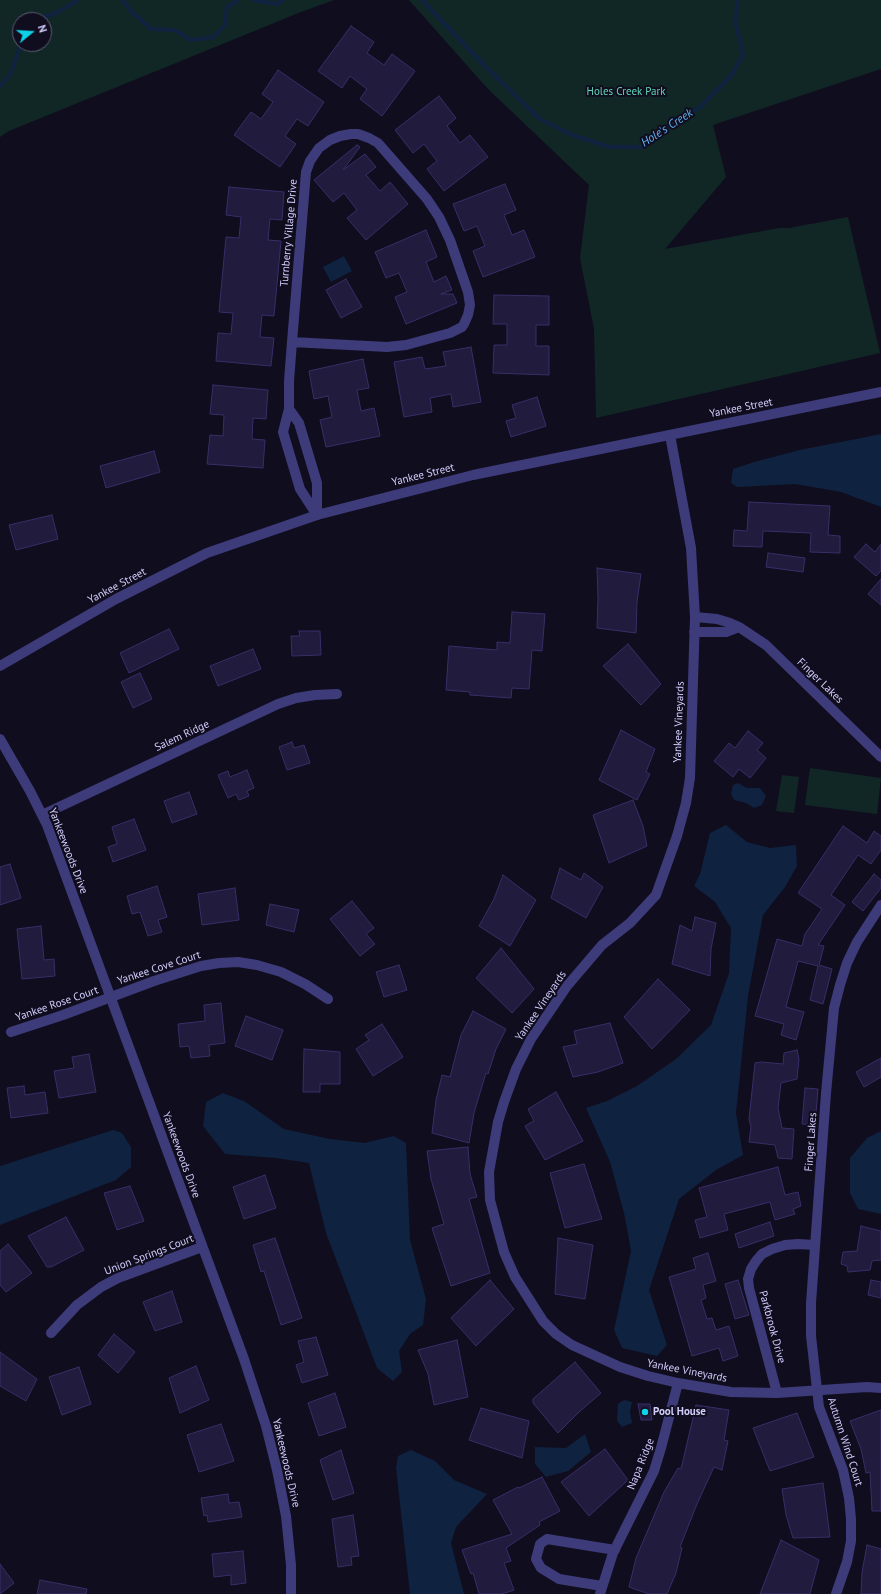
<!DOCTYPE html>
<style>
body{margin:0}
#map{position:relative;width:881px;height:1594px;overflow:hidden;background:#100d1e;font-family:"PT Sans",sans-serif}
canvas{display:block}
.north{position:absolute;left:12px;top:12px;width:40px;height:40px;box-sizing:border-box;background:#100d1e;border:1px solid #5e5a77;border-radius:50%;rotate:72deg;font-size:11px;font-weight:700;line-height:16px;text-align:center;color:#d2cdfc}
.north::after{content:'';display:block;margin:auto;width:14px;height:18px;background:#0ed3e7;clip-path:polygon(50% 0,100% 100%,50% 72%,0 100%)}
</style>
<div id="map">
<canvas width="881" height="1594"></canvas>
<div class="north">N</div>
</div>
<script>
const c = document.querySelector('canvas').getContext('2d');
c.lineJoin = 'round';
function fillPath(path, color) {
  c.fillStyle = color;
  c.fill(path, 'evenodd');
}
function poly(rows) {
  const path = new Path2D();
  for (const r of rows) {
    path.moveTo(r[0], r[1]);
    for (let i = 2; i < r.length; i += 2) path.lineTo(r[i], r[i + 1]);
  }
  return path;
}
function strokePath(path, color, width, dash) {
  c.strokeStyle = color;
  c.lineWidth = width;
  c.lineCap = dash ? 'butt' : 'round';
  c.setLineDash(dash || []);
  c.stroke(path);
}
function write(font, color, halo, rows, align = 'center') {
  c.font = font + ' "PT Sans",sans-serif';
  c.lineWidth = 4;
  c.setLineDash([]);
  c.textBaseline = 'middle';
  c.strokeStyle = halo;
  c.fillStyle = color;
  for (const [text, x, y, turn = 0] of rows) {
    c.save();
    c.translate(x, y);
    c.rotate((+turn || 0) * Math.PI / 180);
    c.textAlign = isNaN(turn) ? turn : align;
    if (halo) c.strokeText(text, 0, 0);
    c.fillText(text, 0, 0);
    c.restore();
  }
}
const green = poly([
 [0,0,334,0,301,12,9,131,0,137],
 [20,20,44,20,44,44,20,44],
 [409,0,881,0,881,69,713,125,726,177,665,249,779,228,789,228,848,217,880,353,596,418,594,329,580,258,589,185,487,88],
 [810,768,881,778,877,814,805,805],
 [782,775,799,777,794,813,776,811]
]);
const water = poly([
 [344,256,352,271,331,282,323,267],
 [881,434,881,507,841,492,795,484,737,487,731,483,733,469,754,462,800,450],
 [738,783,747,788,760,788,766,796,762,805,754,808,746,803,734,800,731,794,733,785],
 [726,825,747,842,770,848,796,845,797,866,785,887,763,915,748,996,736,1113,743,1155,716,1170,679,1199,649,1290,667,1345,657,1356,622,1348,614,1330,631,1251,624,1213,610,1162,586,1108,607,1101,637,1086,676,1059,711,1025,729,973,731,928,715,902,694,886,700,874,710,833],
 [223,1093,244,1101,284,1129,330,1139,364,1143,394,1136,406,1143,410,1240,426,1299,423,1325,410,1334,399,1351,402,1372,393,1381,377,1368,326,1233,309,1163,276,1158,225,1154,203,1126,206,1102],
 [113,1130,122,1133,131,1147,131,1167,116,1180,0,1225,0,1166],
 [881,1131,881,1214,858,1209,850,1193,850,1158,867,1138],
 [624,1400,632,1402,630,1412,632,1423,622,1427,617,1421,618,1404],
 [585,1434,591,1452,568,1471,546,1477,535,1464,535,1447,566,1448],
 [411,1450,435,1461,454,1480,487,1494,456,1527,451,1543,464,1594,410,1594,396,1468,398,1456]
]);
const stream = poly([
 [123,0,130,10,151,29,175,30,191,40,214,37,225,25,227,7,238,0],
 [253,0,277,4,283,0],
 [422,0,486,67,540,119,572,135,610,147,641,147,701,106,731,76,743,55,736,24,737,0],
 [34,20,56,13,78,0],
 [0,86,10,75,21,44]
]);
const building = poly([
 [351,26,374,42,367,53,384,65,392,54,415,71,382,116,360,99,367,89,350,76,342,88,318,71,351,26],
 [278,70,324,102,308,126,297,119,285,136,296,144,280,167,234,135,251,112,261,119,273,102,262,94,278,70],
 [439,96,456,118,447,126,460,143,470,135,488,157,444,191,427,169,437,161,424,144,413,153,395,130,439,96],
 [357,145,360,147,343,170,365,154,376,167,366,175,380,191,390,182,408,204,366,240,347,218,357,210,344,193,333,202,314,180,357,145],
 [505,184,516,210,504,215,512,235,524,230,535,257,483,277,473,251,485,246,477,226,464,231,453,204,505,184],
 [229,187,284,192,282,220,270,219,268,240,281,241,274,316,262,315,260,337,274,338,271,366,216,361,218,333,231,334,233,313,219,312,226,237,239,238,241,217,226,215,229,187],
 [426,230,437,257,426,262,434,282,446,276,452,290,441,294,453,294,457,303,406,324,395,297,407,292,399,273,386,278,375,252,426,230],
 [346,279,362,307,341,318,326,290,346,279],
 [494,295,549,296,549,325,536,325,536,346,549,346,549,375,493,373,494,345,507,345,507,324,493,324,494,295],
 [471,347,481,402,453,407,451,394,430,398,432,412,404,417,394,362,422,357,425,369,446,366,443,352,471,347],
 [363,359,369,388,357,390,361,411,374,408,380,436,326,447,320,420,332,417,328,396,314,399,309,371,363,359],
 [213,385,268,390,266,419,253,418,252,439,265,440,263,468,207,464,210,435,223,436,224,415,210,414,213,385],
 [537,397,546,426,511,437,506,421,516,418,512,405,537,397],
 [154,451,160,472,106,488,100,466,154,451],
 [749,502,830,506,828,535,840,536,840,553,810,552,811,533,763,531,762,547,733,546,734,530,747,531,749,502],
 [52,515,58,539,16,550,9,525,52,515],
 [866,544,875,552,881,544,881,571,876,576,854,557,866,544],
 [768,553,805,558,803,572,766,567,768,553],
 [597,568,641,574,637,602,636,633,597,628,598,599,597,568],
 [881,579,881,605,868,594,881,579],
 [512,612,545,614,542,651,532,650,529,689,512,688,511,698,470,695,470,692,446,690,449,646,497,650,497,642,510,643,512,612],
 [169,629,179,649,129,673,120,653,169,629],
 [299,631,320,631,321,655,292,656,291,636,300,636,299,631],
 [628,644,661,684,641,705,603,666,628,644],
 [253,649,261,669,218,686,210,666,253,649],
 [140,673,152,699,133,708,121,682,140,673],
 [621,730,655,749,646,772,650,774,637,800,599,780,621,730],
 [748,731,763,743,757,750,766,758,750,778,739,769,733,777,714,761,729,743,735,748,748,731],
 [292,742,294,748,304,745,310,763,287,770,279,747,292,742],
 [247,770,254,788,247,791,249,796,239,800,236,794,228,798,218,775,228,771,230,777,247,770],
 [189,792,197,814,172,823,164,801,189,792],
 [633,800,643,826,647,846,609,863,593,815,633,800],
 [134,819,146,850,113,862,108,847,117,844,112,827,134,819],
 [843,826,867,843,874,831,881,836,881,850,871,864,858,855,831,895,845,905,818,945,824,946,819,965,832,969,823,1004,810,1000,818,966,798,961,786,1007,804,1012,796,1040,781,1035,784,1024,755,1016,777,939,802,946,805,934,822,909,798,893,843,826],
 [10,864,21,898,0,905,0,867,10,864],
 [560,868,581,880,584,873,603,887,586,918,551,898,560,868],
 [874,874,881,880,881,888,863,911,852,902,874,874],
 [503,875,536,900,510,946,479,926,494,899,503,875],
 [157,886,167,917,158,920,162,932,148,936,140,912,132,914,127,896,157,886],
 [235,888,239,920,202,925,198,894,235,888],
 [352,901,374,928,366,934,375,944,360,956,330,919,352,901],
 [270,904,299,910,294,932,266,925,270,904],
 [695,917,716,923,711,949,710,976,672,964,680,925,692,931,695,917],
 [41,926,44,960,54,959,55,976,22,979,17,929,41,926],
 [501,948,534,989,512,1013,476,978,501,948],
 [399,965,407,990,384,997,376,972,399,965],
 [658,979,690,1010,652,1049,624,1017,658,979],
 [221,1003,225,1043,209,1045,210,1056,191,1058,189,1046,180,1047,178,1024,205,1021,204,1005,221,1003],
 [473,1011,506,1029,496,1049,488,1074,486,1073,474,1113,469,1143,432,1133,436,1100,442,1075,450,1077,461,1035,473,1011],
 [246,1016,283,1030,272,1060,235,1046,246,1016],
 [610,1023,623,1063,598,1072,573,1077,563,1047,577,1044,574,1031,610,1023],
 [382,1024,403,1057,373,1076,356,1049,369,1040,365,1035,382,1024],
 [304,1049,340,1052,340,1084,320,1084,320,1092,303,1092,304,1049],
 [797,1050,799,1059,797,1079,781,1083,778,1108,782,1128,794,1129,792,1159,778,1158,775,1145,749,1142,751,1127,749,1119,755,1063,761,1062,783,1064,784,1053,797,1050],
 [89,1054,96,1092,59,1098,54,1071,74,1068,72,1057,89,1054],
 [881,1058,881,1077,864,1087,856,1072,881,1058],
 [24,1086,25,1095,45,1092,48,1113,11,1118,7,1088,24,1086],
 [805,1088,818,1089,815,1125,802,1124,805,1088],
 [556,1092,583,1141,545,1160,525,1126,534,1121,528,1109,556,1092],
 [468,1147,470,1174,477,1197,469,1199,490,1273,451,1286,432,1228,444,1224,431,1179,427,1151,468,1147],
 [584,1164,602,1219,565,1228,550,1173,584,1164],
 [778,1167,785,1195,798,1192,801,1206,793,1209,795,1214,775,1220,770,1202,724,1214,728,1230,700,1238,695,1220,707,1217,699,1188,778,1167],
 [265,1175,276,1208,244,1219,233,1187,265,1175],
 [130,1186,144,1221,117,1230,104,1193,130,1186],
 [66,1217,84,1250,51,1267,47,1267,28,1236,66,1217],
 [770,1222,774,1236,739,1248,735,1234,770,1222],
 [861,1226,881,1231,881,1260,872,1261,870,1270,848,1272,847,1266,841,1264,843,1252,857,1251,861,1226],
 [275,1238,302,1318,281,1325,264,1271,261,1272,253,1245,275,1238],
 [558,1238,593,1245,585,1299,555,1294,558,1238],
 [8,1244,32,1273,6,1292,0,1285,0,1251,8,1244],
 [708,1253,716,1281,703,1285,706,1298,701,1300,707,1319,712,1318,716,1330,729,1326,738,1356,723,1361,719,1348,692,1356,669,1277,696,1269,693,1258,708,1253],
 [490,1280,514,1309,476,1346,451,1318,490,1280],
 [738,1280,749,1315,735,1319,725,1284,738,1280],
 [871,1280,881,1282,881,1298,868,1295,871,1280],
 [172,1291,182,1322,155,1331,143,1302,172,1291],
 [114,1334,135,1352,118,1373,98,1355,114,1334],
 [316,1337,328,1375,302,1383,296,1365,304,1362,298,1341,316,1337],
 [457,1340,468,1397,434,1405,428,1374,418,1350,457,1340],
 [0,1352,37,1379,26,1401,0,1386,0,1352],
 [575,1362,601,1393,579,1412,558,1433,533,1403,533,1399,575,1362],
 [196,1366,209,1400,180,1413,169,1378,196,1366],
 [79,1367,91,1404,62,1415,49,1377,79,1367],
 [335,1393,346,1427,319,1436,308,1403,335,1393],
 [638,1404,650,1404,652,1420,641,1420,638,1404],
 [696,1405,729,1410,724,1440,728,1441,722,1470,714,1467,697,1504,680,1547,682,1548,676,1573,667,1594,649,1594,629,1587,636,1558,664,1492,678,1468,681,1469,696,1405],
 [481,1408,529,1421,522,1458,469,1440,481,1408],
 [881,1410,881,1511,872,1511,870,1472,866,1473,861,1449,850,1421,881,1410],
 [797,1413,814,1457,770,1471,753,1428,797,1413],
 [221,1424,234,1461,199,1472,187,1435,221,1424],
 [605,1449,628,1480,589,1516,561,1482,605,1449],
 [341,1450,354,1493,333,1500,320,1460,341,1450],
 [542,1477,560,1511,539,1522,540,1525,506,1548,511,1561,504,1563,514,1590,502,1594,479,1594,473,1573,471,1574,462,1550,512,1534,493,1500,518,1487,519,1488,542,1477],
 [823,1483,830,1537,793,1538,786,1515,782,1489,823,1483],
 [228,1494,229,1503,239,1502,242,1517,208,1522,207,1515,204,1516,201,1498,228,1494],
 [353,1515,359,1556,351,1557,352,1565,338,1567,332,1519,353,1515],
 [781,1540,819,1560,810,1594,760,1594,781,1540],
 [867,1545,881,1549,881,1594,861,1594,862,1572,867,1545],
 [243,1551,246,1583,231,1585,231,1575,214,1577,212,1554,243,1551],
 [0,1564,14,1583,0,1594,0,1564],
 [40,1580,87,1589,86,1594,37,1594,40,1580]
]);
const minor = poly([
 [351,134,358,134,369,138,378,143,427,199,439,217,450,240,468,292,470,305,468,315,464,324,462,327,450,333,406,345,387,347,292,342,306,172,310,161,319,148,330,140,340,136,351,134],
 [292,342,289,381,289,409,283,432,300,489,317,515],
 [289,409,299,423,317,483,317,515],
 [670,435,691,548,695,617,690,778,686,803,677,836,656,895,630,923,602,945,567,986,531,1039,516,1069,504,1102,498,1122,489,1172,490,1200,504,1252,515,1277,543,1321,556,1334,572,1345,620,1367,648,1376,678,1383,731,1392,777,1393,867,1387,881,1388],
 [695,617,717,619,730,623,739,627,766,645,881,757],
 [694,632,726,632,739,627],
 [0,739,30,791,47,825,244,1359,266,1426,277,1470,286,1516,291,1565,291,1594],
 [42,815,278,704,296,698,315,695,337,694],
 [11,1032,63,1015,154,981,201,966,219,963,238,962,257,965,281,972,305,984,328,999],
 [51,1333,77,1305,101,1287,118,1278,202,1247],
 [777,1393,749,1288,748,1279,751,1269,756,1261,762,1254,772,1249,785,1245,798,1244,815,1245],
 [602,1586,559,1579,541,1568,536,1559,540,1544,547,1539,615,1550],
 [600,1594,613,1553,654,1471,661,1448,678,1383],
 [836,1594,847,1562,851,1541,851,1519,849,1498,843,1470,819,1407,811,1336,811,1303,826,1093,834,1008,840,985,847,963,857,942,881,905]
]);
const tertiary = poly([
 [0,666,116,599,207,553,317,515,473,475,881,392]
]);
const markers = [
 [645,1412,4,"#0ed3e7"]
];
const parkNames = [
 ["Holes Creek Park",626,92]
];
const streetNames = [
 ["Turnberry Village Drive",289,233,-85],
 ["Yankee Street",741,408,-11],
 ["Yankee Street",423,475,-14],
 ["Yankee Street",117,586,-28],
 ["Finger Lakes",820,681,44],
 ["Yankee Vineyards",679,722,-88],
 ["Salem Ridge",182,736,-25],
 ["Yankeewoods Drive",68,851,69],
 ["Yankee Cove Court",159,968,-18],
 ["Yankee Rose Court",57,1004,-19],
 ["Yankee Vineyards",541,1006,-56],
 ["Finger Lakes",811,1142,-86],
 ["Yankeewoods Drive",181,1155,70],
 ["Union Springs Court",149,1255,-21],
 ["Parkbrook Drive",772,1327,75],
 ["Yankee Vineyards",687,1371,11],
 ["Autumn Wind Court",845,1442,72],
 ["Yankeewoods Drive",286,1463,77],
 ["Napa Ridge",641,1464,-68]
];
const poiNames = [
 ["Pool House",653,1412]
];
const waterNames = [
 ["Hole's Creek",667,128,-33]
];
fillPath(green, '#112726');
fillPath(water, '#0f2240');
strokePath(stream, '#0f2240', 4);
fillPath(building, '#211b3d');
strokePath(building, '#392e68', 1);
strokePath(minor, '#3d3b7a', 10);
strokePath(tertiary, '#3d3b7a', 10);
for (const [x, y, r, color] of markers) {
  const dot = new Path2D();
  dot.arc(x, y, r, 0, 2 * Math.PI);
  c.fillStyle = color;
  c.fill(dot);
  strokePath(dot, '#100d1e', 1.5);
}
write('11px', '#5fd6b7', '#100d1e', parkNames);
write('11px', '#d2cdfc', '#100d1e', streetNames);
write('bold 11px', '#d2cdfc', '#100d1e', poiNames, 'left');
write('italic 12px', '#62b2f5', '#100d1e', waterNames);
</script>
